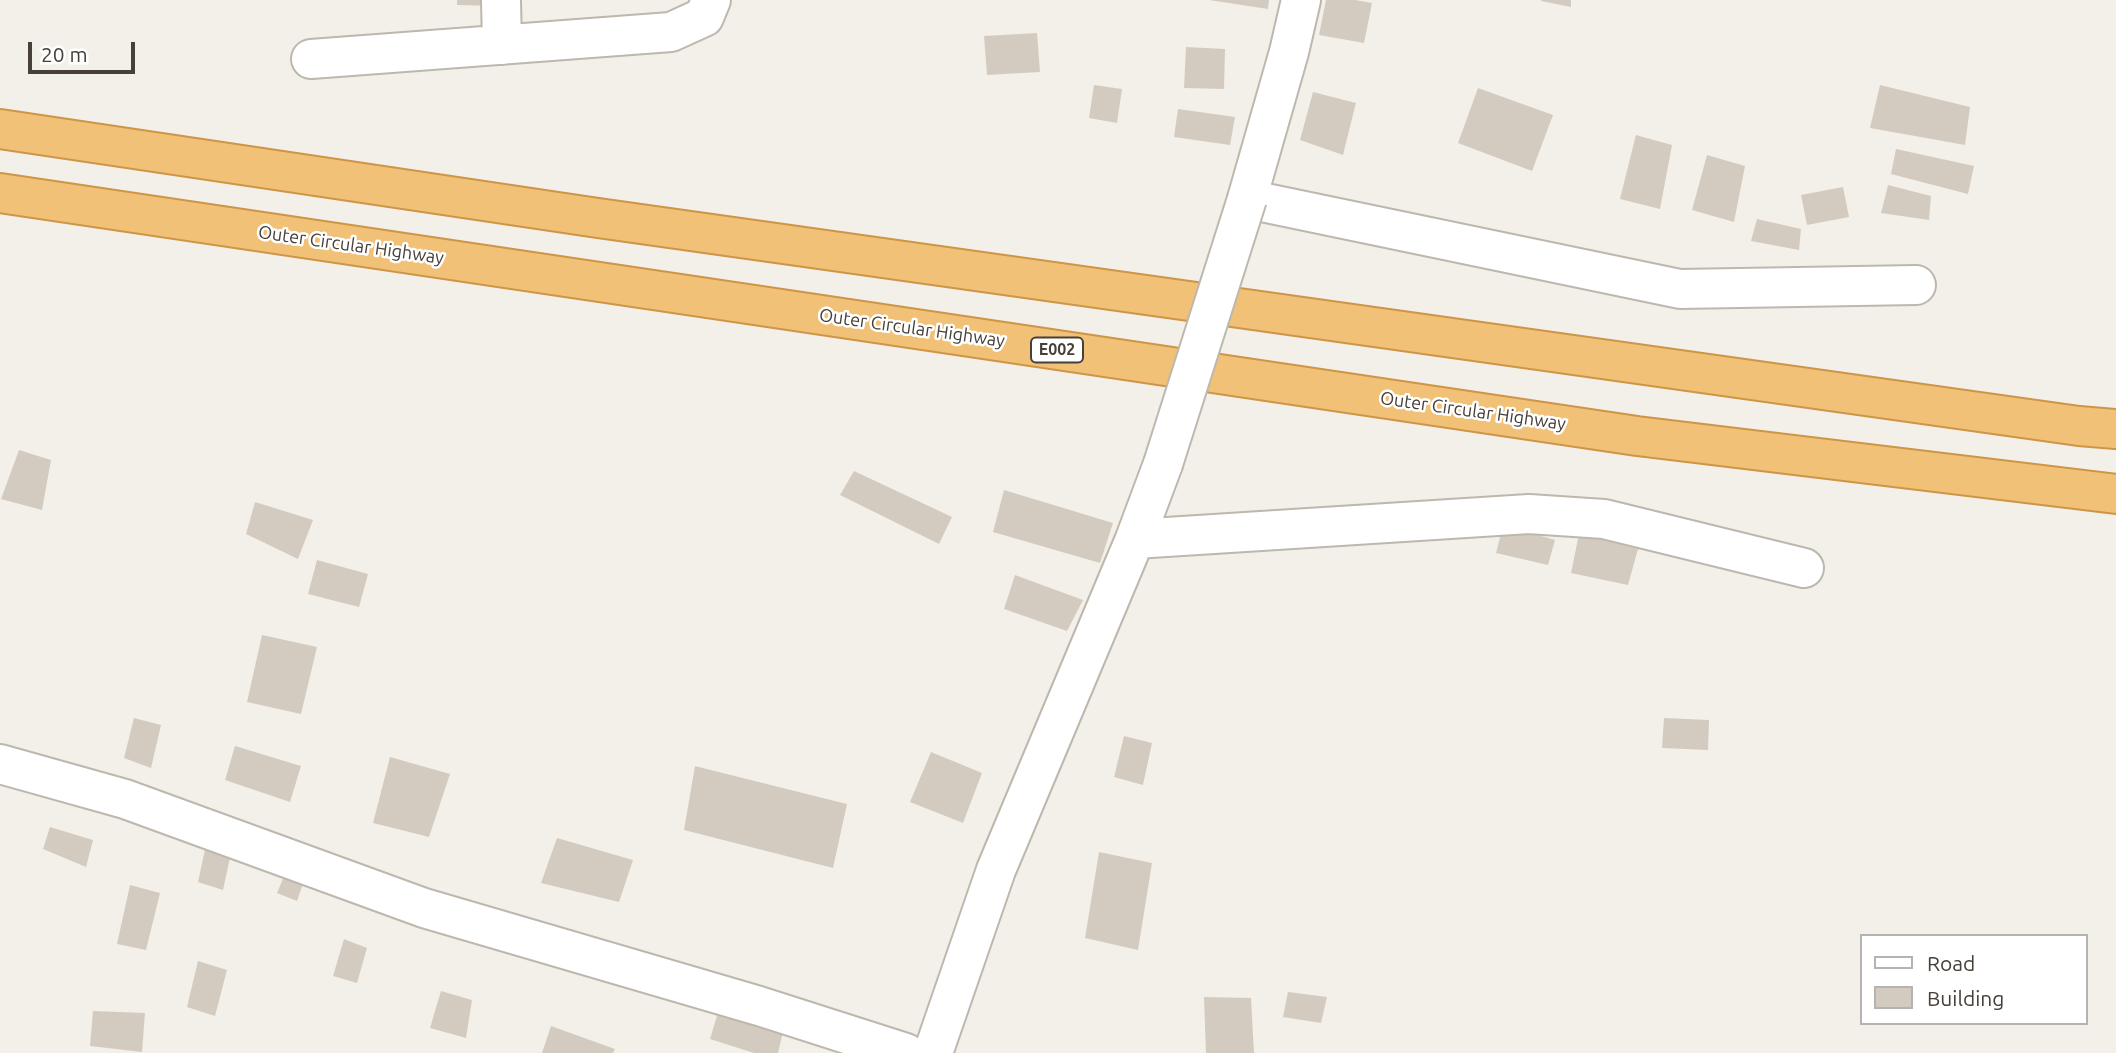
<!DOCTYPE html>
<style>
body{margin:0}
#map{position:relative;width:2116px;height:1053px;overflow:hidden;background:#f3f0e9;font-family:Ubuntu,sans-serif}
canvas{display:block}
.legend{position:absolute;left:1860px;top:934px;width:228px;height:91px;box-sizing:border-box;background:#fff;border:2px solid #b5b3af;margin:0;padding:9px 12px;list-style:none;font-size:21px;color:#464038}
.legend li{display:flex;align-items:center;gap:14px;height:35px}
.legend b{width:35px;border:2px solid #b5b3af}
.scale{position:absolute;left:28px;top:42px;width:107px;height:32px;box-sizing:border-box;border:4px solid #464038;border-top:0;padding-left:9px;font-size:21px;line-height:24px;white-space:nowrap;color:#464038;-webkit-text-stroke:5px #fff;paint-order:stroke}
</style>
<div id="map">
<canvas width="2116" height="1053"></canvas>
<ul class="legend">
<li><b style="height:9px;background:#fff"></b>Road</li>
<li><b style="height:19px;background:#d4cbc0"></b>Building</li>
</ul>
<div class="scale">20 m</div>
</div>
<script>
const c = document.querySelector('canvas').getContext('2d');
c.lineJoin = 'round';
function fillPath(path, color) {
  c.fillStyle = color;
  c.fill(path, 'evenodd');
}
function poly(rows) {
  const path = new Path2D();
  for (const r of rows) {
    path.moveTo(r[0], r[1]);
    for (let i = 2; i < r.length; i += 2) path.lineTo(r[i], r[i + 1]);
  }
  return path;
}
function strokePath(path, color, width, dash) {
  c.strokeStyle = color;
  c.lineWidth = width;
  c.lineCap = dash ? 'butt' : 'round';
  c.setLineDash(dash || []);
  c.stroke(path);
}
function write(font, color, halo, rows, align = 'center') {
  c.font = font + ' Ubuntu,sans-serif';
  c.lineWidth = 5;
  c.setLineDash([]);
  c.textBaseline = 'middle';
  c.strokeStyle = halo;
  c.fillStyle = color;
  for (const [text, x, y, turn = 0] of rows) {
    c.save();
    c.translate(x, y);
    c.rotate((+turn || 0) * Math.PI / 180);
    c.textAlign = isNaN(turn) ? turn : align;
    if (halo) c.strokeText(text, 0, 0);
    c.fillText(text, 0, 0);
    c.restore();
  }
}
const building = poly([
 [457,0,500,0,500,6,457,5],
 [1209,0,1269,0,1268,9],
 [1326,0,1355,0,1372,3,1364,43,1319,35],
 [1541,0,1571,0,1571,7,1541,1],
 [1037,33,1040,72,987,75,984,36],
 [1186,47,1225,49,1224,89,1184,88],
 [1094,85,1122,89,1117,123,1089,118],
 [1880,85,1970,107,1965,145,1870,128],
 [1478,88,1553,115,1532,171,1458,143],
 [1313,92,1356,103,1343,155,1300,140],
 [1178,109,1235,117,1230,145,1174,137],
 [1636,135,1672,145,1660,209,1620,199],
 [1896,149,1974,166,1968,194,1891,174],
 [1707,155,1745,166,1734,222,1692,210],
 [1888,185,1931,196,1929,220,1881,213],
 [1843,187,1849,217,1807,225,1801,195],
 [1757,219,1801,229,1799,250,1751,241],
 [19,450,51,460,42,510,1,499],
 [854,471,952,517,939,544,840,495],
 [1004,490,1113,523,1100,563,993,532],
 [255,502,313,520,298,559,246,534],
 [1503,525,1555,540,1548,565,1496,553],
 [1579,534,1638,549,1628,585,1571,573],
 [317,560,368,574,359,607,308,594],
 [1015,575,1083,600,1067,631,1004,609],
 [262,635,317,647,301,714,247,702],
 [134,718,161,725,151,768,124,758],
 [1664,718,1709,720,1708,750,1662,748],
 [1124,736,1152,743,1143,785,1114,777],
 [235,746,301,766,290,802,225,780],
 [931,752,982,773,963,823,910,802],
 [390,757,450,774,429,837,373,823],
 [695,766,847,804,833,868,684,830],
 [50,827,93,840,86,867,43,849],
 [557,838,633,860,619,902,541,883],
 [206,845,231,853,223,890,198,882],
 [1099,852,1152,863,1138,950,1085,938],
 [287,869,306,875,297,901,277,893],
 [130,885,160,893,146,950,117,944],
 [344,939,367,948,357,983,333,976],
 [198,961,227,970,215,1016,187,1007],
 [441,991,472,1000,466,1038,430,1028],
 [1288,992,1327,997,1321,1023,1283,1017],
 [1204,997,1251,998,1254,1053,1206,1053],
 [719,1009,783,1032,778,1053,754,1053,710,1039],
 [93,1011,145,1013,142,1052,90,1046],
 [551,1026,615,1049,613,1053,542,1053]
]);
const minor = poly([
 [501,0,502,45],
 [1301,0,1289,52,1247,199,1680,289,1916,285],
 [311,59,671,32,704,17,711,0],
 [1135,539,1529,514,1604,519,1804,568],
 [0,764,125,799,424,908,759,1006,906,1053],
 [933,1053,996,870,1135,539,1163,464]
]);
const highway = poly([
 [0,129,598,218,2079,426,2116,429],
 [0,193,1637,436,2116,494]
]);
const minorBridge = poly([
 [1163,464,1247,199]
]);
const shields = [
 [1057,350,52]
];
const shieldNames = [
 ["E002",1057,350]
];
const streetNames = [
 ["Outer Circular Highway",351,245,8],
 ["Outer Circular Highway",912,328,8],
 ["Outer Circular Highway",1473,411,8]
];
fillPath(building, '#d4cbc0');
strokePath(minor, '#beb7ad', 42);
strokePath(highway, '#cf9547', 42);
strokePath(minor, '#fff', 38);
strokePath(highway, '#f1c177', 38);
strokePath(minorBridge, '#beb7ad', 42, []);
strokePath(minorBridge, '#fff', 38);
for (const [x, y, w] of shields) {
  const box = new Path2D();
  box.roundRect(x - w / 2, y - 12.5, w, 25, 5);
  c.fillStyle = '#fff';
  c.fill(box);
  strokePath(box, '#464038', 2);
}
write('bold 16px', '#464038', null, shieldNames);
write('18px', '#464038', '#fff', streetNames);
</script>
